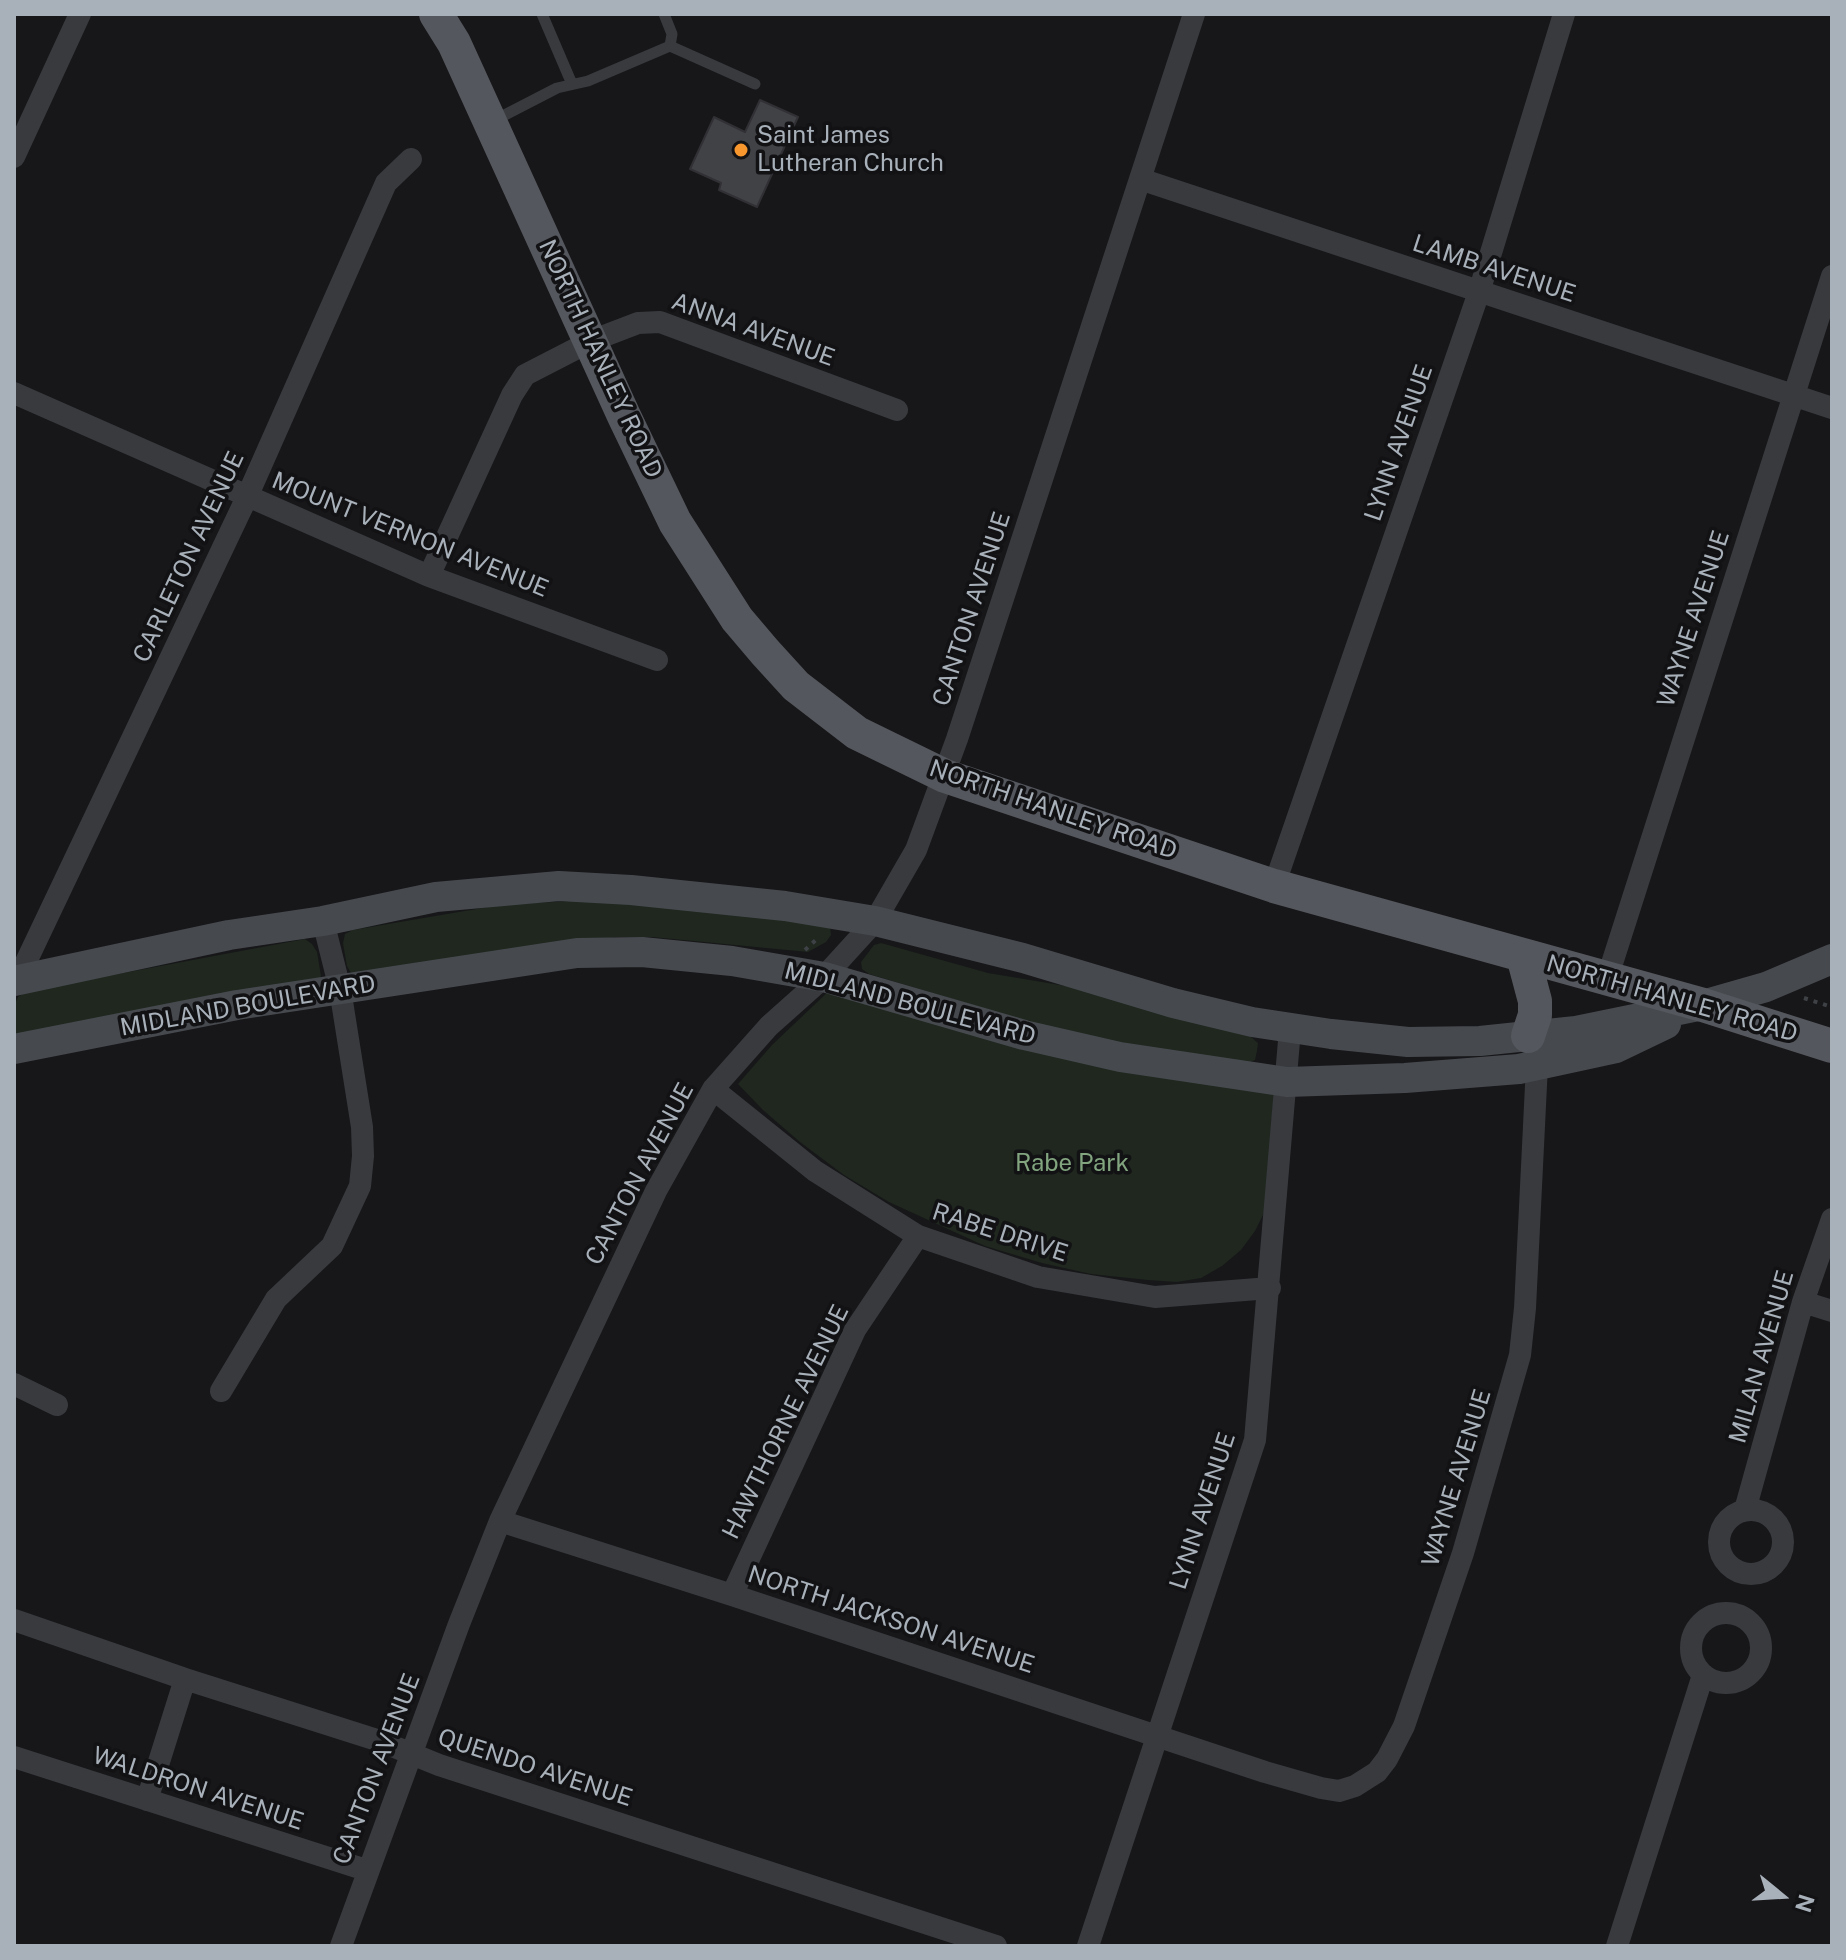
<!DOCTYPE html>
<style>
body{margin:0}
#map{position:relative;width:1846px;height:1960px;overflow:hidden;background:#171719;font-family:"Public Sans",sans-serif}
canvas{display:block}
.frame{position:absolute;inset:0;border:16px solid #a8b0b9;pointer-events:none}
.north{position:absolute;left:1742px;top:1856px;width:80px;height:80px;-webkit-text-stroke:6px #121214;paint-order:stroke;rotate:108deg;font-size:22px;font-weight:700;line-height:32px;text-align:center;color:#a8b0b9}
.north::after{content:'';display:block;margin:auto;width:28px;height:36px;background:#a8b0b9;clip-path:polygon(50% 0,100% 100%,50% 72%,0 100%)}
</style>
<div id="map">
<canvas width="1846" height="1960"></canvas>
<div class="frame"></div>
<div class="north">N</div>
</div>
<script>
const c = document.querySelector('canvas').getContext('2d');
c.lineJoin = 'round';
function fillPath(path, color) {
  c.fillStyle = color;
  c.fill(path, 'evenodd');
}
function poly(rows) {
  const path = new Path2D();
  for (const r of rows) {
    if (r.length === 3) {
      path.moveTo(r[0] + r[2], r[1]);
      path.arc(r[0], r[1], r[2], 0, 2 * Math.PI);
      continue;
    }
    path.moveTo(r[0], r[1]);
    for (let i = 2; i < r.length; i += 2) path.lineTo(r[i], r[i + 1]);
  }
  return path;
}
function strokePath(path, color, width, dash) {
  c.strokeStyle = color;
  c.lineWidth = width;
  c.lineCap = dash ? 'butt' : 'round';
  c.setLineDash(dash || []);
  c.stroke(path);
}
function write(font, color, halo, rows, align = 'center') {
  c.font = font + ' "Public Sans",sans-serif';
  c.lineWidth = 7;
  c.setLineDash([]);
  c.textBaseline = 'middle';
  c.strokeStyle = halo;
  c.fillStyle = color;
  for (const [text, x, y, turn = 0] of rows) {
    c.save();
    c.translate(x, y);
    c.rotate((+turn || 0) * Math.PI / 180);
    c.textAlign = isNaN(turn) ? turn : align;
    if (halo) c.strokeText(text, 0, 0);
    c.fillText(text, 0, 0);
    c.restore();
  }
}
const green = poly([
 [605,899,830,926,831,935,826,942,808,952,652,937,616,937,351,973,347,966,343,943,345,934,353,930,500,905],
 [305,939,312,944,317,952,321,976,318,982,14,1040,14,1006,18,997,27,991],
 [881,943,988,973,1066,986,1251,1037,1258,1043,1257,1051,1255,1060,1248,1063,1168,1055,1050,1028,869,974,862,969,861,962,874,945],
 [832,988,1274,1091,1265,1211,1255,1231,1241,1250,1222,1266,1201,1278,1177,1282,1148,1280,1091,1274,1042,1263,985,1246,889,1202,844,1175,800,1142,763,1110,738,1084,772,1045]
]);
const building = poly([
 [760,100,798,117,757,207,719,190,721,183,690,169,714,117,745,132,760,100]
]);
const path = poly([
 [805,950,819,937],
 [1804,998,1832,1007]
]);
const service = poly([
 [542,14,572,84],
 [664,14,672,34,670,46],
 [670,46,755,84],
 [495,120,557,88,588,81,670,46]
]);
const minor = poly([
 [14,157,80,14],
 [1140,179,1832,408],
 [14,393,429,576,657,660],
 [429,576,512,395,525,375,591,341,638,323,660,322,897,410],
 [1274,886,1479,292,1564,14],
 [14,979,26,962,247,497,386,183,411,159],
 [1607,979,1832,276],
 [713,1089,815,1171,918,1236,1038,1277,1155,1297,1270,1288],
 [1803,1302,1832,1311],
 [14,1384,57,1405],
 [221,1391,276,1299,332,1246,360,1186,363,1156,362,1127,340,989,323,921],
 [1751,1542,32],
 [1745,1510,1803,1302,1832,1219],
 [500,1521,732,1595,1265,1772,1321,1788,1339,1791,1355,1786,1377,1772,1387,1759,1404,1726,1463,1553,1520,1355,1525,1308,1537,1065],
 [732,1595,855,1330,918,1236],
 [1726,1648,35],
 [14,1620,185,1679,380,1741,439,1765,996,1946],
 [14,1757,366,1870],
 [147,1800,185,1679],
 [341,1946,459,1624,500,1521,656,1191,713,1089,769,1026,824,977,875,921,916,850,957,739,1194,14],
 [1088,1946,1255,1440,1290,1029],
 [1617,1946,1703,1675]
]);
const secondary = poly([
 [14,981,229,935,323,921,436,897,559,886,631,890,785,906,875,921,1023,958,1173,1003,1252,1022,1331,1034,1408,1042,1480,1041,1576,1031,1703,1005,1766,987,1832,959],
 [14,1049,237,1005,577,953,642,952,732,961,824,977,1024,1035,1120,1057,1287,1082,1405,1078,1519,1069,1616,1048,1666,1024]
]);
const primary = poly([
 [436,14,454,43,624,416,675,522,737,619,765,652,796,686,857,733,945,776,1274,886,1703,1005,1832,1046],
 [1523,956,1535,1001,1535,1015,1528,1036]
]);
const markers = [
 [741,150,8,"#f9972f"]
];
const poiNames = [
 ["Saint James",757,136],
 ["Lutheran Church",757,164]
];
const streetNames = [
 ["LAMB AVENUE",1494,269,18],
 ["ANNA AVENUE",753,330,20],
 ["NORTH HANLEY ROAD",600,359,65],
 ["LYNN AVENUE",1399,443,-71],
 ["MOUNT VERNON AVENUE",410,535,22],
 ["CARLETON AVENUE",189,557,-65],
 ["CANTON AVENUE",972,609,-72],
 ["WAYNE AVENUE",1694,619,-72],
 ["NORTH HANLEY ROAD",1053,810,19],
 ["NORTH HANLEY ROAD",1672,999,16],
 ["MIDLAND BOULEVARD",910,1004,15],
 ["MIDLAND BOULEVARD",248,1006,-10],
 ["CANTON AVENUE",640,1174,-62],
 ["RABE DRIVE",1000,1233,18],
 ["MILAN AVENUE",1762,1357,-74],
 ["HAWTHORNE AVENUE",786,1422,-64],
 ["WAYNE AVENUE",1457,1478,-73],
 ["LYNN AVENUE",1203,1511,-72],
 ["NORTH JACKSON AVENUE",891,1620,18],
 ["QUENDO AVENUE",535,1768,18],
 ["CANTON AVENUE",377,1769,-69],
 ["WALDRON AVENUE",198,1789,18]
];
const parkNames = [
 ["Rabe Park",1072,1164]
];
fillPath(green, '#1f271f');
fillPath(building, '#414246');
strokePath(building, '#313135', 2);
strokePath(path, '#3e4145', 4, [4, 6]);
strokePath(service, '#383a3e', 11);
strokePath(minor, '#383a3e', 22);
strokePath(secondary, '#46494e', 30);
strokePath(primary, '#54575d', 34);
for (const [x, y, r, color] of markers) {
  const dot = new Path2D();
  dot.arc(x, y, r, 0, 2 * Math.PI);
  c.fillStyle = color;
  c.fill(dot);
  strokePath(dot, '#121214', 3);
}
write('24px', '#a8b0b9', '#121214', poiNames, 'left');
write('24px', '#a8b0b9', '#121214', streetNames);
write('24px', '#82a57f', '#121214', parkNames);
</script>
